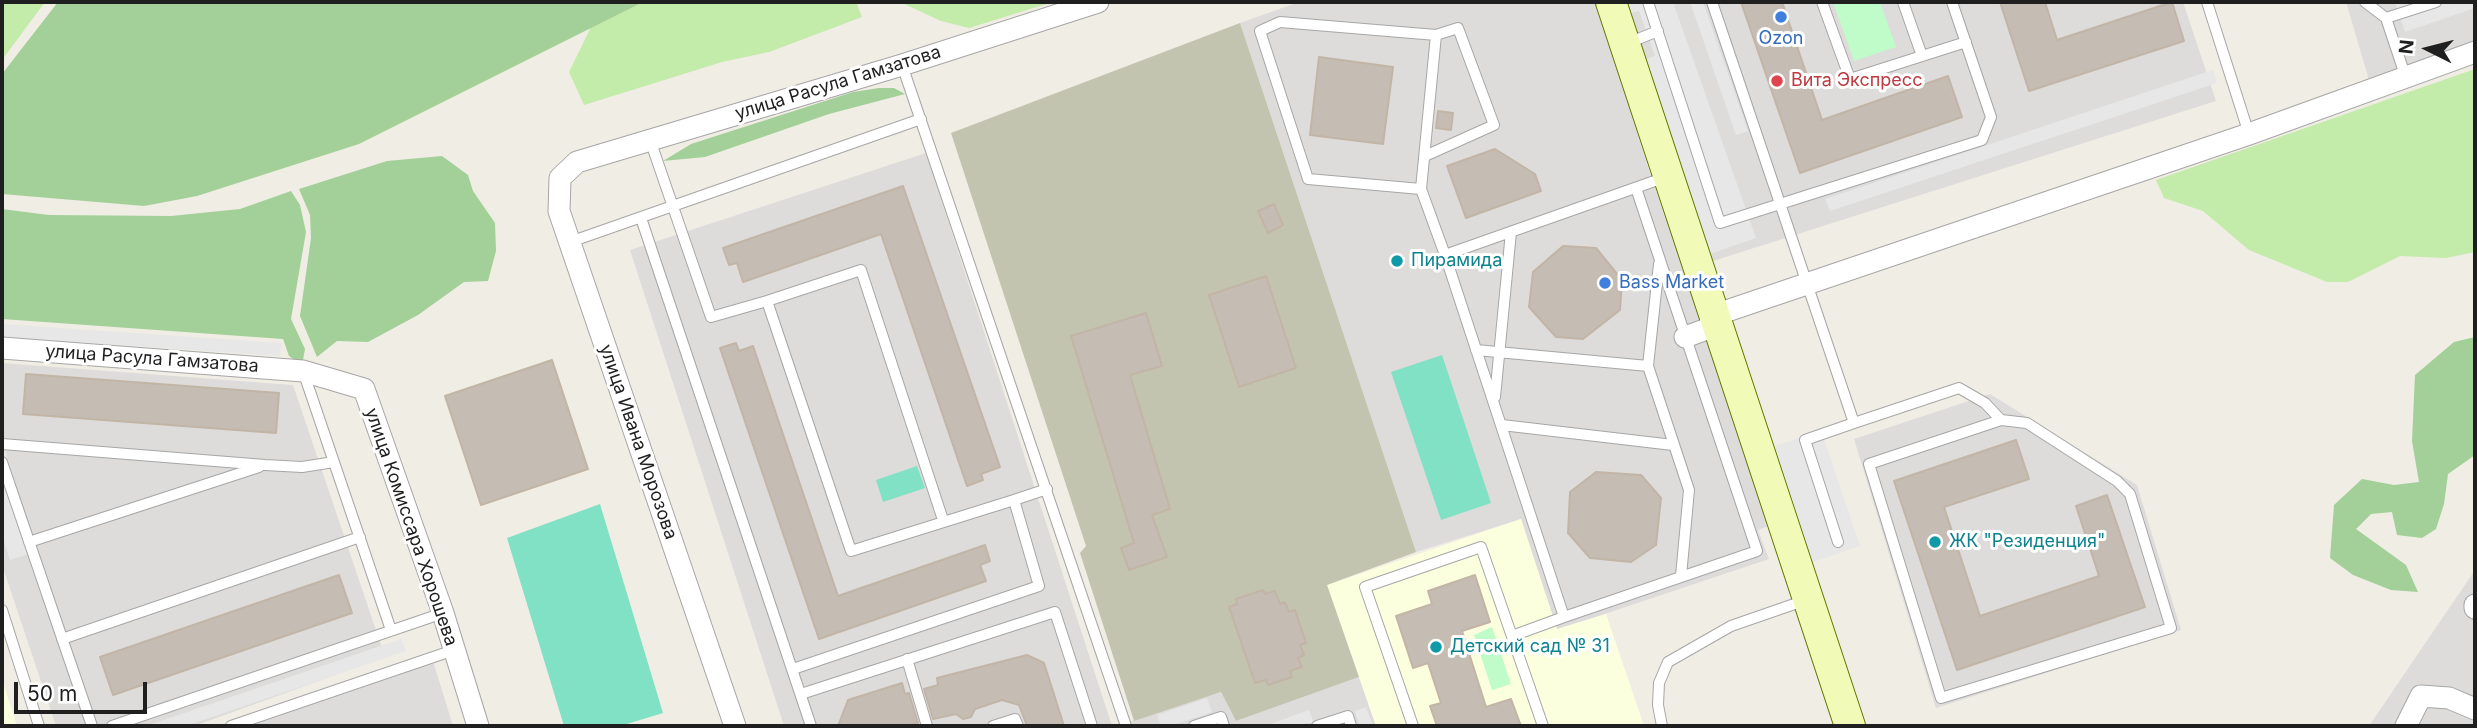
<!DOCTYPE html>
<meta charset="utf-8">
<style>
body{margin:0}
#map{position:relative;width:2477px;height:728px;overflow:hidden;background:#f0ede4;font-family:Inter,sans-serif}
canvas{display:block}
.frame{position:absolute;inset:0;border:4px solid #1f1f1f;pointer-events:none}
.north{position:absolute;left:2393px;top:14px;width:70px;height:70px;-webkit-text-stroke:5px #fff;paint-order:stroke;rotate:276deg;font-size:19px;font-weight:700;line-height:28px;text-align:center;color:#1f1f1f}
.north::after{content:'';display:block;margin:auto;width:24px;height:32px;background:#1f1f1f;clip-path:polygon(50% 0,100% 100%,50% 72%,0 100%)}
.scale{position:absolute;left:14px;top:682px;width:133px;height:32px;box-sizing:border-box;border:4px solid #1f1f1f;border-top:0;padding-left:9px;font-size:21px;line-height:24px;white-space:nowrap;color:#1f1f1f;-webkit-text-stroke:5px #fff;paint-order:stroke}
</style>
<div id="map">
<canvas width="2477" height="728"></canvas>
<div class="frame"></div>
<div class="north">N</div>
<div class="scale">50 m</div>
</div>
<script>
const c = document.querySelector('canvas').getContext('2d');
c.lineJoin = 'round';
function fillPath(path, color) {
  c.fillStyle = color;
  c.fill(path, 'evenodd');
}
function poly(rows) {
  const path = new Path2D();
  for (const r of rows) {
    path.moveTo(r[0], r[1]);
    for (let i = 2; i < r.length; i += 2) path.lineTo(r[i], r[i + 1]);
  }
  return path;
}
function strokePath(path, color, width, dash) {
  c.strokeStyle = color;
  c.lineWidth = width;
  c.lineCap = dash ? 'butt' : 'round';
  c.setLineDash(dash || []);
  c.stroke(path);
}
function write(font, color, halo, rows, align = 'center') {
  c.font = font + ' Inter,sans-serif';
  c.lineWidth = 6;
  c.setLineDash([]);
  c.textBaseline = 'middle';
  c.strokeStyle = halo;
  c.fillStyle = color;
  for (const [text, x, y, turn = 0] of rows) {
    c.save();
    c.translate(x, y);
    c.rotate((+turn || 0) * Math.PI / 180);
    c.textAlign = isNaN(turn) ? turn : align;
    if (halo) c.strokeText(text, 0, 0);
    c.fillText(text, 0, 0);
    c.restore();
  }
}
const residential = poly([
 [1299,2,1597,2,1648,167,1771,525,1758,530,1769,559,1557,630,1521,519,1416,552,1240,23],
 [1628,2,2183,2,2216,101,1710,262],
 [2346,2,2475,2,2475,63,2374,97],
 [926,153,1112,726,784,726,630,250],
 [2,363,293,385,385,657,194,726,56,726,2,565],
 [1990,394,2137,485,2181,630,1936,708,1854,439],
 [2475,570,2475,726,2369,726],
 [433,661,453,726,246,726],
 [1359,677,1376,726,1117,726,1221,692,1236,721]
]);
const education = poly([
 [1521,519,1557,629,1606,614,1644,726,1376,726,1327,585],
 [2,679,17,726,2,726]
]);
const construction = poly([
 [1240,23,1416,552,1327,585,1359,677,1236,721,1221,692,1134,721,1080,553,1086,546,951,133]
]);
const grass = poly([
 [2,2,45,2,2,60],
 [643,2,856,2,862,17,769,52,722,62,584,105,569,72,592,25],
 [900,2,1053,2,969,28,941,21],
 [2475,69,2475,252,2446,258,2400,256,2348,282,2327,282,2249,250,2203,211,2164,198,2156,180]
]);
const forest = poly([
 [58,2,643,2,359,144,197,196,144,206,2,194,2,74],
 [879,88,894,88,905,94,829,114,705,157,663,161,691,144,853,92],
 [442,156,468,175,473,191,495,223,496,251,488,281,464,282,418,315,368,342,337,341,317,357,300,316,311,238,310,215,299,189,387,161],
 [291,191,300,205,306,232,291,319,305,349,303,360,296,361,289,356,283,339,2,319,2,209,49,215,171,216,240,209],
 [2475,337,2475,455,2448,474,2444,504,2436,529,2422,538,2397,535,2392,512,2371,514,2356,529,2406,565,2418,592,2391,590,2353,575,2330,558,2334,505,2362,479,2394,485,2419,482,2412,441,2415,375,2454,342]
]);
const park = poly([
 [1833,2,1880,2,1896,47,1854,61],
 [1492,627,1511,684,1492,690,1474,635]
]);
const pitch = poly([
 [1442,355,1491,503,1441,520,1391,372],
 [917,466,925,488,883,502,876,480],
 [600,504,663,713,620,726,564,726,507,538]
]);
const parking = poly([
 [1624,2,1673,2,1756,238,1710,254,1642,61,1655,56,1639,11,1628,14],
 [1690,2,1703,2,1748,131,1736,135],
 [2395,2,2475,2,2475,8,2405,32],
 [2213,70,2217,83,1830,211,1825,199],
 [2,324,282,343,280,356,2,337],
 [1821,430,1860,546,1813,562,1775,446],
 [4,447,37,551,10,560,2,535],
 [401,639,406,651,186,726,146,726],
 [1207,698,1212,712,1170,726,1161,726,1157,715],
 [1366,707,1373,726,1360,726,1355,711],
 [1309,710,1314,723,1265,726]
]);
const building = poly([
 [1741,2,1782,2,1822,120,1948,76,1962,117,1800,173,1741,2],
 [2000,2,2045,2,2057,40,2172,2,2184,41,2029,91,2000,2],
 [1319,57,1393,67,1383,144,1310,135,1319,57],
 [1438,111,1453,113,1451,130,1436,128,1438,111],
 [1495,149,1535,174,1541,191,1466,218,1447,166,1495,149],
 [903,186,1000,467,981,474,983,480,967,486,881,234,743,282,737,263,729,265,723,248,903,186],
 [1274,204,1283,225,1268,233,1258,211,1274,204],
 [1563,246,1596,248,1622,280,1620,310,1583,339,1556,337,1529,307,1533,272,1563,246],
 [1266,276,1296,368,1239,387,1209,295,1266,276],
 [1146,313,1162,366,1130,375,1170,509,1152,515,1167,557,1129,570,1121,548,1134,543,1071,336,1146,313],
 [736,343,739,351,753,346,838,596,985,545,990,561,980,565,986,581,819,639,720,348,736,343],
 [552,360,588,469,481,505,445,396,552,360],
 [26,374,279,393,276,433,23,414,26,374],
 [2016,440,2029,479,1944,507,1980,616,2099,576,2076,506,2107,495,2145,607,1957,670,1894,481,2016,440],
 [1596,472,1641,475,1661,498,1656,545,1631,562,1590,558,1568,533,1570,492,1596,472],
 [339,575,352,613,113,695,100,657,339,575],
 [1475,575,1490,622,1462,631,1486,707,1511,699,1521,726,1437,726,1430,706,1441,703,1428,663,1413,668,1396,616,1432,604,1428,591,1475,575],
 [1263,590,1265,594,1275,591,1280,604,1285,602,1289,612,1295,610,1306,643,1300,645,1304,655,1298,658,1302,667,1290,671,1292,677,1268,685,1266,680,1255,683,1229,607,1237,604,1236,599,1263,590],
 [1027,655,1044,663,1064,726,1027,726,1019,705,1002,700,975,709,971,717,963,719,956,714,933,719,924,689,938,685,937,678,1027,655],
 [902,683,905,694,909,693,918,723,907,726,838,726,848,700,902,683]
]);
const lane = poly([
 [1648,2,1720,223,1982,140,1991,117,1952,2],
 [1712,2,1854,423,1805,440,1838,542],
 [1822,2,1850,79,1966,42],
 [1903,2,1922,56],
 [2207,2,2249,134],
 [2365,2,2386,18],
 [1628,43,1658,31],
 [902,65,1126,726],
 [2406,78,2386,18,2436,2],
 [650,140,711,317,767,301,851,551,1014,500,1039,586,793,669],
 [1425,156,1494,125,1458,28,1436,35],
 [1636,188,1757,551,1564,617,1445,255,1666,177],
 [1421,189,1436,35,1280,22,1260,31,1308,179,1421,189,1445,255],
 [641,218,811,726],
 [570,242,921,119],
 [1659,264,1648,366,1689,490,1681,576],
 [767,301,861,270,943,520],
 [1476,350,1648,366],
 [303,371,391,630],
 [1495,397,1511,232],
 [2001,420,2027,423,2117,481,2130,494,2171,628,1941,698,1869,464,2001,420],
 [1854,423,1959,388,1985,403,2001,420],
 [1502,425,1673,445],
 [2,444,265,465,302,467,334,462],
 [2,462,92,726],
 [1014,500,1047,489],
 [29,542,259,467],
 [2,610,39,726],
 [1512,636,1564,617],
 [62,639,360,537],
 [907,659,927,726],
 [801,694,1055,612,1092,726],
 [112,726,443,613],
 [231,726,454,650],
 [993,726,1015,719,1018,726],
 [1194,726,1221,717,1224,726],
 [1317,726,1348,716,1351,726],
 [1413,726,1365,587,1481,547,1543,726],
 [1662,726,1658,705,1659,683,1668,662,1731,626,1806,600]
]);
const street = poly([
 [1685,337,1707,329,1715,315,2249,134,2475,52],
 [2,348,303,371,364,389,443,613,478,726],
 [2475,605,2475,608],
 [735,726,559,211,560,178,577,162,902,65,1098,2],
 [2406,726,2421,696,2449,698,2475,709]
]);
const secondary = poly([
 [1611,2,1850,726]
]);
const markers = [
 [1781,17,7,"#3f7fe0"],
 [1777,81,7,"#e0444e"],
 [1397,261,7,"#0f9aa8"],
 [1605,283,7,"#3f7fe0"],
 [1935,542,7,"#0f9aa8"],
 [1436,647,7,"#0f9aa8"]
];
const shopNames = [
 ["Ozon",1781,39],
 ["Bass Market",1619,283,"left"]
];
const healthNames = [
 ["Вита Экспресс",1791,81]
];
const streetNames = [
 ["улица Расула Гамзатова",838,83,-17],
 ["улица Расула Гамзатова",152,359,4],
 ["улица Ивана Морозова",638,442,71],
 ["улица Комиссара Хорошева",411,527,71]
];
const cultureNames = [
 ["Пирамида",1411,261],
 ["ЖК \"Резиденция\"",1949,542],
 ["Детский сад № 31",1450,647]
];
fillPath(residential, '#dddcdb');
fillPath(education, '#fcffde');
fillPath(construction, '#c3c4b0');
fillPath(grass, '#c3eba9');
fillPath(forest, '#a3d098');
fillPath(park, '#c0fbca');
fillPath(pitch, '#80e1c4');
fillPath(parking, '#e7e7e7');
fillPath(building, '#c5bcb4');
strokePath(building, '#c2b5a6', 2);
strokePath(lane, '#a6a6a6', 12);
strokePath(street, '#a6a6a6', 23);
strokePath(secondary, '#617902', 32);
strokePath(lane, '#fff', 10);
strokePath(street, '#fff', 21);
strokePath(secondary, '#f1fbb7', 30);
for (const [x, y, r, color] of markers) {
  const dot = new Path2D();
  dot.arc(x, y, r, 0, 2 * Math.PI);
  c.fillStyle = color;
  c.fill(dot);
  strokePath(dot, '#fff', 2.5);
}
write('18px', '#366cbe', '#fff', shopNames);
write('18px', '#be3a42', '#fff', healthNames, 'left');
write('18px', '#1f1f1f', '#fff', streetNames);
write('18px', '#0d838f', '#fff', cultureNames, 'left');
</script>
